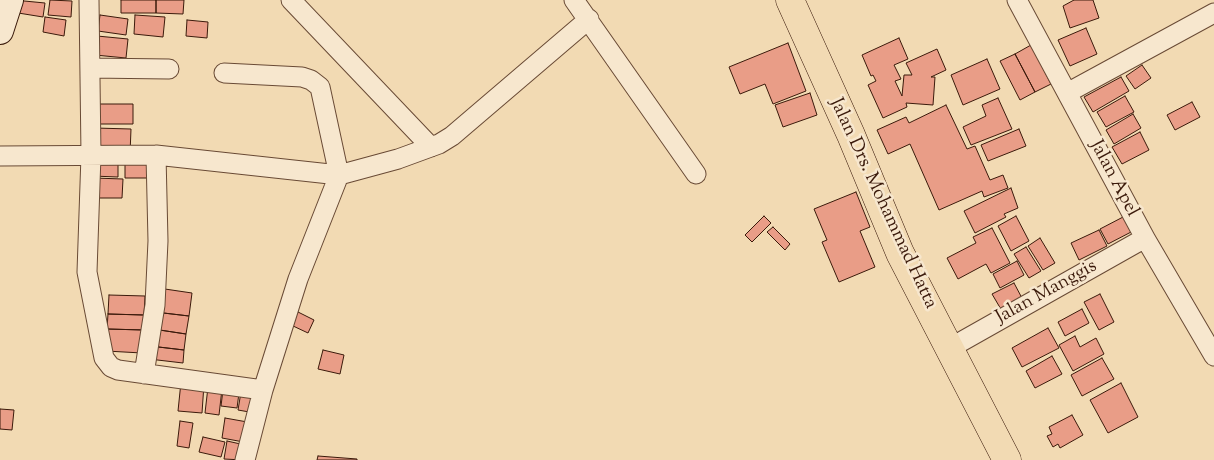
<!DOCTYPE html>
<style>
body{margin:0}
canvas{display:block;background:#f2dab3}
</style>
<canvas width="1214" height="460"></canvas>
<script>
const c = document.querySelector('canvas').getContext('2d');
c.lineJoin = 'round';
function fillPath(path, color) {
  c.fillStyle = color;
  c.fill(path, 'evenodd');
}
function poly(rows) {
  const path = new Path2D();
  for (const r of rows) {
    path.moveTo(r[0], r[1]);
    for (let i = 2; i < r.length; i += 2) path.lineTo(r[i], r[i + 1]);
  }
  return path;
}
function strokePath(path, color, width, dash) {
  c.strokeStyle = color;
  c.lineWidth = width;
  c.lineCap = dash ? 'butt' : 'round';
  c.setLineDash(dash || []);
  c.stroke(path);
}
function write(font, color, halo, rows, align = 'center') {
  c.font = font + ' "Sorts Mill Goudy",serif';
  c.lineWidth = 5;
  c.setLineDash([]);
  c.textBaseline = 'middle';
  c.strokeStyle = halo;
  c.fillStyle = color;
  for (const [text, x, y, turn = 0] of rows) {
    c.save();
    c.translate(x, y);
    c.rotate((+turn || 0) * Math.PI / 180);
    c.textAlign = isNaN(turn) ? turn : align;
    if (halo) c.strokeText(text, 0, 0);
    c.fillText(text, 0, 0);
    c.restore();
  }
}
const building = poly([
 [14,0,45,3,43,17,12,12,14,0],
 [50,0,72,1,71,17,48,15,50,0],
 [121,0,156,0,156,13,121,13,121,0],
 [156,0,184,0,183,14,156,13,156,0],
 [1074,0,1093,0,1099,18,1070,28,1063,6,1074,0],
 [100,15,128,19,126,35,98,31,100,15],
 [135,15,165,17,163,37,134,34,135,15],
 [45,17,66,20,64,36,43,32,45,17],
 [187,20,208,22,207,38,186,36,187,20],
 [1086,28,1097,54,1070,66,1058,40,1086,28],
 [97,36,128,39,126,58,95,55,97,36],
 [899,38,908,59,894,65,901,79,895,81,902,96,904,75,912,75,906,63,937,49,946,70,931,77,935,77,933,105,906,103,907,107,883,118,868,85,876,81,873,75,871,76,862,55,899,38],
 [788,43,806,91,773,104,765,84,740,94,729,67,788,43],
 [1031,45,1051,84,1035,92,1015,54,1031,45],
 [1015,54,1035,92,1020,100,1000,61,1015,54],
 [987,59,1000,89,963,105,951,75,987,59],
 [1142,65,1151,78,1135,89,1126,76,1142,65],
 [1121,77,1129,91,1093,112,1084,97,1121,77],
 [810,93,817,115,783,127,775,105,810,93],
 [1125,96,1134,112,1106,127,1097,112,1125,96],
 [998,98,1012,129,971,145,963,127,986,116,982,105,998,98],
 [1192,102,1200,117,1175,130,1167,115,1192,102],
 [97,104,133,104,133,124,97,124,97,104],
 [946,105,967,149,975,146,990,180,1003,175,1008,188,984,197,982,191,939,210,910,144,888,154,877,130,906,117,909,123,946,105],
 [1133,114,1141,128,1114,144,1106,130,1133,114],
 [95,128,131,129,130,154,94,153,95,128],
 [1019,129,1026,146,988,161,981,145,1019,129],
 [1140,132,1149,150,1122,164,1112,147,1140,132],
 [93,160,118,161,118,177,92,176,93,160],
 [152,162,152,178,125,178,125,163,152,162],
 [94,178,123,179,122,198,93,198,94,178],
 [1011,188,1018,208,1004,214,1006,217,975,233,964,211,1011,188],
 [856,192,870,227,860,231,875,267,839,282,822,242,827,240,814,209,856,192],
 [764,216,771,223,752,242,745,235,764,216],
 [1016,216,1029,241,1011,251,998,226,1016,216],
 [1125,216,1133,231,1108,244,1100,229,1125,216],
 [773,227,790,244,785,250,767,232,773,227],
 [992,228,1010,263,991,273,986,264,958,279,947,258,976,243,973,237,992,228],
 [1099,230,1107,246,1079,260,1071,243,1099,230],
 [1040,238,1055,263,1043,270,1028,246,1040,238],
 [1026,247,1041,271,1029,278,1014,254,1026,247],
 [1017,261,1024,275,1000,288,993,274,1017,261],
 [1014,283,1023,300,1002,311,992,294,1014,283],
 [158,288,192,293,189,316,155,312,158,288],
 [1100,294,1114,322,1099,330,1084,302,1100,294],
 [109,295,145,296,144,315,108,314,109,295],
 [1082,309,1089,323,1065,336,1058,322,1082,309],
 [155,312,189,316,186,334,153,329,155,312],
 [298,312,314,320,308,333,291,325,298,312],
 [108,314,144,315,144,330,107,329,108,314],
 [1048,328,1059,348,1022,367,1012,348,1048,328],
 [107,329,144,330,142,353,106,351,107,329],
 [153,329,186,334,184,350,150,346,153,329],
 [1075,336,1080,347,1096,338,1104,354,1073,371,1059,345,1075,336],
 [150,346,184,350,183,363,149,359,150,346],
 [323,350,344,355,340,374,318,369,323,350],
 [1052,356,1062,374,1035,388,1026,371,1052,356],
 [1102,358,1114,379,1082,396,1071,375,1102,358],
 [181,382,204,384,202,413,178,411,181,382],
 [1121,383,1138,417,1108,433,1090,400,1121,383],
 [208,387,222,389,219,415,205,413,208,387],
 [223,390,239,393,237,408,221,406,223,390],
 [241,392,258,395,255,413,238,410,241,392],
 [0,409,14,410,12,430,0,429,0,409],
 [1072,415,1083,435,1060,448,1058,444,1053,447,1047,436,1052,434,1049,427,1072,415],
 [225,418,253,423,249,443,222,438,225,418],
 [180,421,193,423,189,448,177,446,180,421],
 [203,437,225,442,221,457,199,452,203,437],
 [227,441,245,445,243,460,224,459,227,441],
 [318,456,357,459,357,460,317,460,318,456]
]);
const street = poly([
 [89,0,91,155,87,272,104,358,111,367,118,370,263,390],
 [291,0,431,147],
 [574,0,696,174],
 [1017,0,1145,238,1214,356],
 [90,68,169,69],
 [224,73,302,77,311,80,320,87,339,175,298,279,263,390,245,460],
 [1067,93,1214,13],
 [0,156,156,155,339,175,398,159,439,144,452,136,589,19],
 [950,348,1145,238],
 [144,374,155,305,158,241,156,155]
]);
const secondary = poly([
 [0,31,10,0]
]);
const primary = poly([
 [790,0,851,135,900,253,1007,460]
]);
const streetNames = [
 ["Jalan Apel",1113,179,62],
 ["Jalan Drs. Mohammad Hatta",882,204,65],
 ["Jalan Manggis",1047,293,-29]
];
fillPath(building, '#e99d87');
strokePath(building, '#3b1a0b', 1);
strokePath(street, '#694a35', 21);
strokePath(secondary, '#3b1a0b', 28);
strokePath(primary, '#3b1a0b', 29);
strokePath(street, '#f7e7ce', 19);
strokePath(secondary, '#f7e7ce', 26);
strokePath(primary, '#f2dab3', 28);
write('19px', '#3b1a0b', '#f7e7ce', streetNames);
</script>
